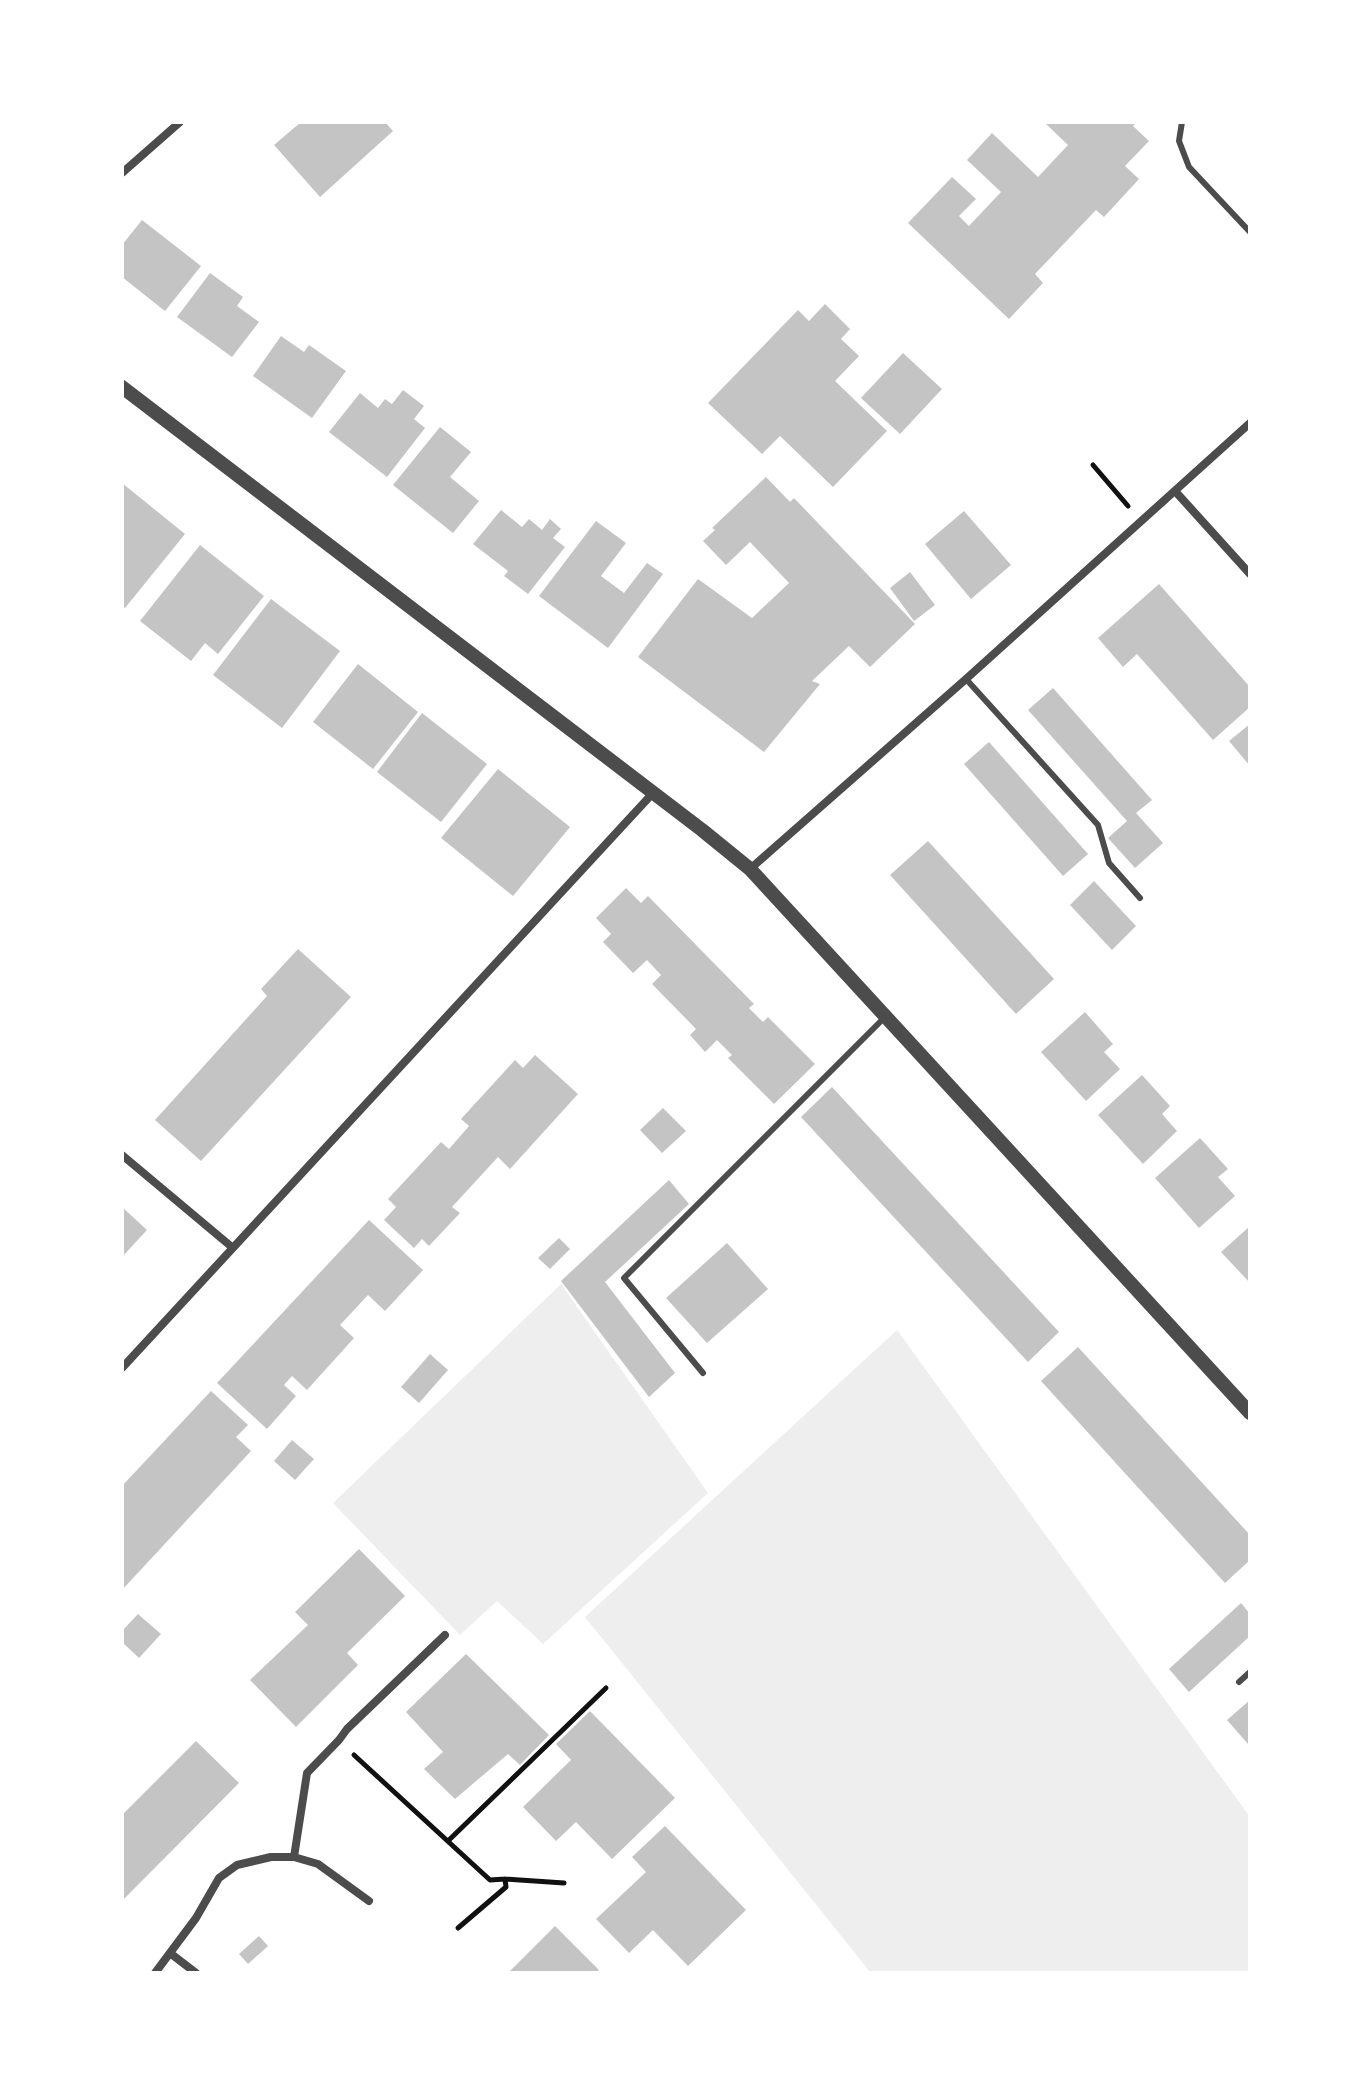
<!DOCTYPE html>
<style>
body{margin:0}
#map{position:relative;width:1372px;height:2095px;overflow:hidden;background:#fff;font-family:"Varela Round",sans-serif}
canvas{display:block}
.frame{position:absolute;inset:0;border:124px solid #fff;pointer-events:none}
</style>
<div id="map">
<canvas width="1372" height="2095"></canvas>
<div class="frame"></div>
</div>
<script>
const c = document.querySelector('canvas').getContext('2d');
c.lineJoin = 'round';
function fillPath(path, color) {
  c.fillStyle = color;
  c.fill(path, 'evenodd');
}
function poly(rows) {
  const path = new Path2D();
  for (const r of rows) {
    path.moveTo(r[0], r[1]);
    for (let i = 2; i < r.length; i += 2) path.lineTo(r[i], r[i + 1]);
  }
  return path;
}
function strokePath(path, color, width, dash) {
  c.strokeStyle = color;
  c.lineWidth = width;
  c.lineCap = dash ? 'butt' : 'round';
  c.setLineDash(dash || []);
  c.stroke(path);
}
const green = poly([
 [561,1284,708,1493,543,1644,497,1601,460,1635,333,1503],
 [897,1330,1250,1817,1250,1973,871,1973,585,1617]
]);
const building = poly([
 [301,122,385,122,393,131,320,197,274,145],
 [1044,122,1137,122,1133,126,1149,141,1125,166,1139,179,1104,217,1096,210,1035,274,1043,283,1009,319,908,223,952,177,976,199,959,216,969,226,1001,192,967,160,992,133,1038,177,1068,145],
 [142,220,201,266,165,311,122,277,122,245],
 [210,273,243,297,237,306,259,322,232,357,177,317],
 [825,304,850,329,841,339,859,356,835,381,887,431,833,487,780,436,762,454,708,403,798,310,809,321],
 [281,336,304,352,309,345,346,371,312,418,253,376],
 [903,353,942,389,900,434,861,398],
 [403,390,424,406,414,419,425,428,387,477,329,432,360,393,378,408,385,399,392,404],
 [440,427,471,452,450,477,479,501,453,533,393,485],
 [766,477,790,502,794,498,915,624,870,667,849,646,812,681,820,684,764,752,638,657,698,579,752,618,789,583,750,542,726,565,703,541,715,530,712,528],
 [122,483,185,534,125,608,122,606],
 [501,510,522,527,529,519,542,530,550,519,561,529,553,538,565,547,528,594,504,576,508,571,473,544],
 [964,511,1011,565,971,599,925,544],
 [596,521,626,543,601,576,624,593,647,563,663,574,608,648,539,596],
 [200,545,264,596,218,654,205,643,191,661,140,621],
 [910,572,935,605,914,621,890,588],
 [1159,584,1250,687,1250,707,1213,740,1137,654,1123,667,1098,638],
 [271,599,340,651,282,728,213,675],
 [358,664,418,712,373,769,313,722],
 [1053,688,1152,800,1136,813,1163,843,1135,868,1108,838,1127,821,1028,710],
 [422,713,487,764,441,822,377,772],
 [1250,724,1250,766,1229,741],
 [989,742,1088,854,1063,876,964,764],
 [498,769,570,827,513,896,441,838],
 [928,841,1054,979,1016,1014,890,875],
 [1094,881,1136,926,1112,950,1070,905],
 [626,888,641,903,648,896,754,1004,749,1008,763,1022,768,1017,815,1064,774,1104,728,1058,732,1055,717,1040,705,1052,690,1035,696,1029,652,984,661,975,647,960,633,973,603,942,611,934,596,918],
 [298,949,351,997,201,1161,155,1120,267,996,261,989],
 [1085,1012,1113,1044,1104,1052,1120,1069,1086,1101,1041,1052],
 [535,1055,578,1094,510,1169,498,1157,452,1207,460,1213,429,1246,422,1239,414,1248,384,1220,396,1207,388,1199,441,1142,449,1149,469,1126,461,1119,515,1060,523,1068],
 [1142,1075,1170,1106,1162,1114,1177,1131,1143,1164,1098,1115],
 [832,1087,1059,1332,1028,1362,801,1117],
 [663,1108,686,1131,662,1153,640,1130],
 [1200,1138,1228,1169,1218,1177,1235,1196,1199,1228,1155,1178],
 [669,1180,689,1204,605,1282,675,1373,649,1397,561,1281],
 [122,1207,147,1230,122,1257],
 [369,1220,423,1270,385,1311,368,1295,340,1325,354,1338,307,1390,292,1376,284,1385,296,1396,267,1429,217,1383],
 [1250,1226,1250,1283,1221,1252],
 [559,1238,570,1249,550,1269,538,1258],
 [727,1243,768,1289,707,1343,666,1298],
 [1078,1347,1250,1535,1250,1560,1225,1583,1041,1381],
 [430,1354,448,1370,419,1403,401,1387],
 [211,1391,248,1425,236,1437,251,1451,122,1590,122,1486],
 [292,1440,314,1459,295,1480,274,1461],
 [359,1549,405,1596,347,1653,358,1665,296,1727,250,1680,308,1625,295,1612],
 [1241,1603,1250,1614,1250,1636,1189,1692,1169,1669],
 [138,1614,161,1634,139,1658,122,1642,122,1631],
 [466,1654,549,1735,520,1765,508,1754,455,1799,424,1769,443,1752,406,1712],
 [1250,1700,1250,1743,1248,1744,1227,1720],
 [590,1711,675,1798,612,1859,576,1822,556,1841,523,1807,571,1760,556,1744],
 [196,1741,239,1783,122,1901,122,1815],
 [665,1826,746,1910,688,1966,653,1930,629,1953,596,1919,646,1872,632,1857],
 [555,1926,599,1970,596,1973,508,1973],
 [259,1936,268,1946,248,1964,239,1954]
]);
const path = poly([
 [1093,465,1128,506],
 [354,1755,490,1880,505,1879,564,1883],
 [449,1840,606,1688],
 [458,1928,506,1887,505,1879]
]);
const service = poly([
 [1182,122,1179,141,1189,167,1250,232],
 [966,679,1098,825,1109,863,1140,898],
 [703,1373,624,1278,886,1016],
 [1239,1682,1250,1672]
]);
const minor = poly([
 [122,173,180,122],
 [1175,491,1250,574],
 [750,869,966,679,1250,423],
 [122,1155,233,1248],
 [122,1368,653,793],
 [294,1857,307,1773,339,1740,347,1729,445,1635],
 [170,1953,196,1973],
 [155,1973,196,1918,219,1878,237,1865,271,1857,294,1857,318,1864,369,1901]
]);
const tertiary = poly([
 [122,387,702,830,750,869,1250,1413]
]);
fillPath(green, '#eee');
fillPath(building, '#c4c4c4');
strokePath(path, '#111', 5);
strokePath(service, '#4c4c4c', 6);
strokePath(minor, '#4c4c4c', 8);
strokePath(tertiary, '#4c4c4c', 14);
</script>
